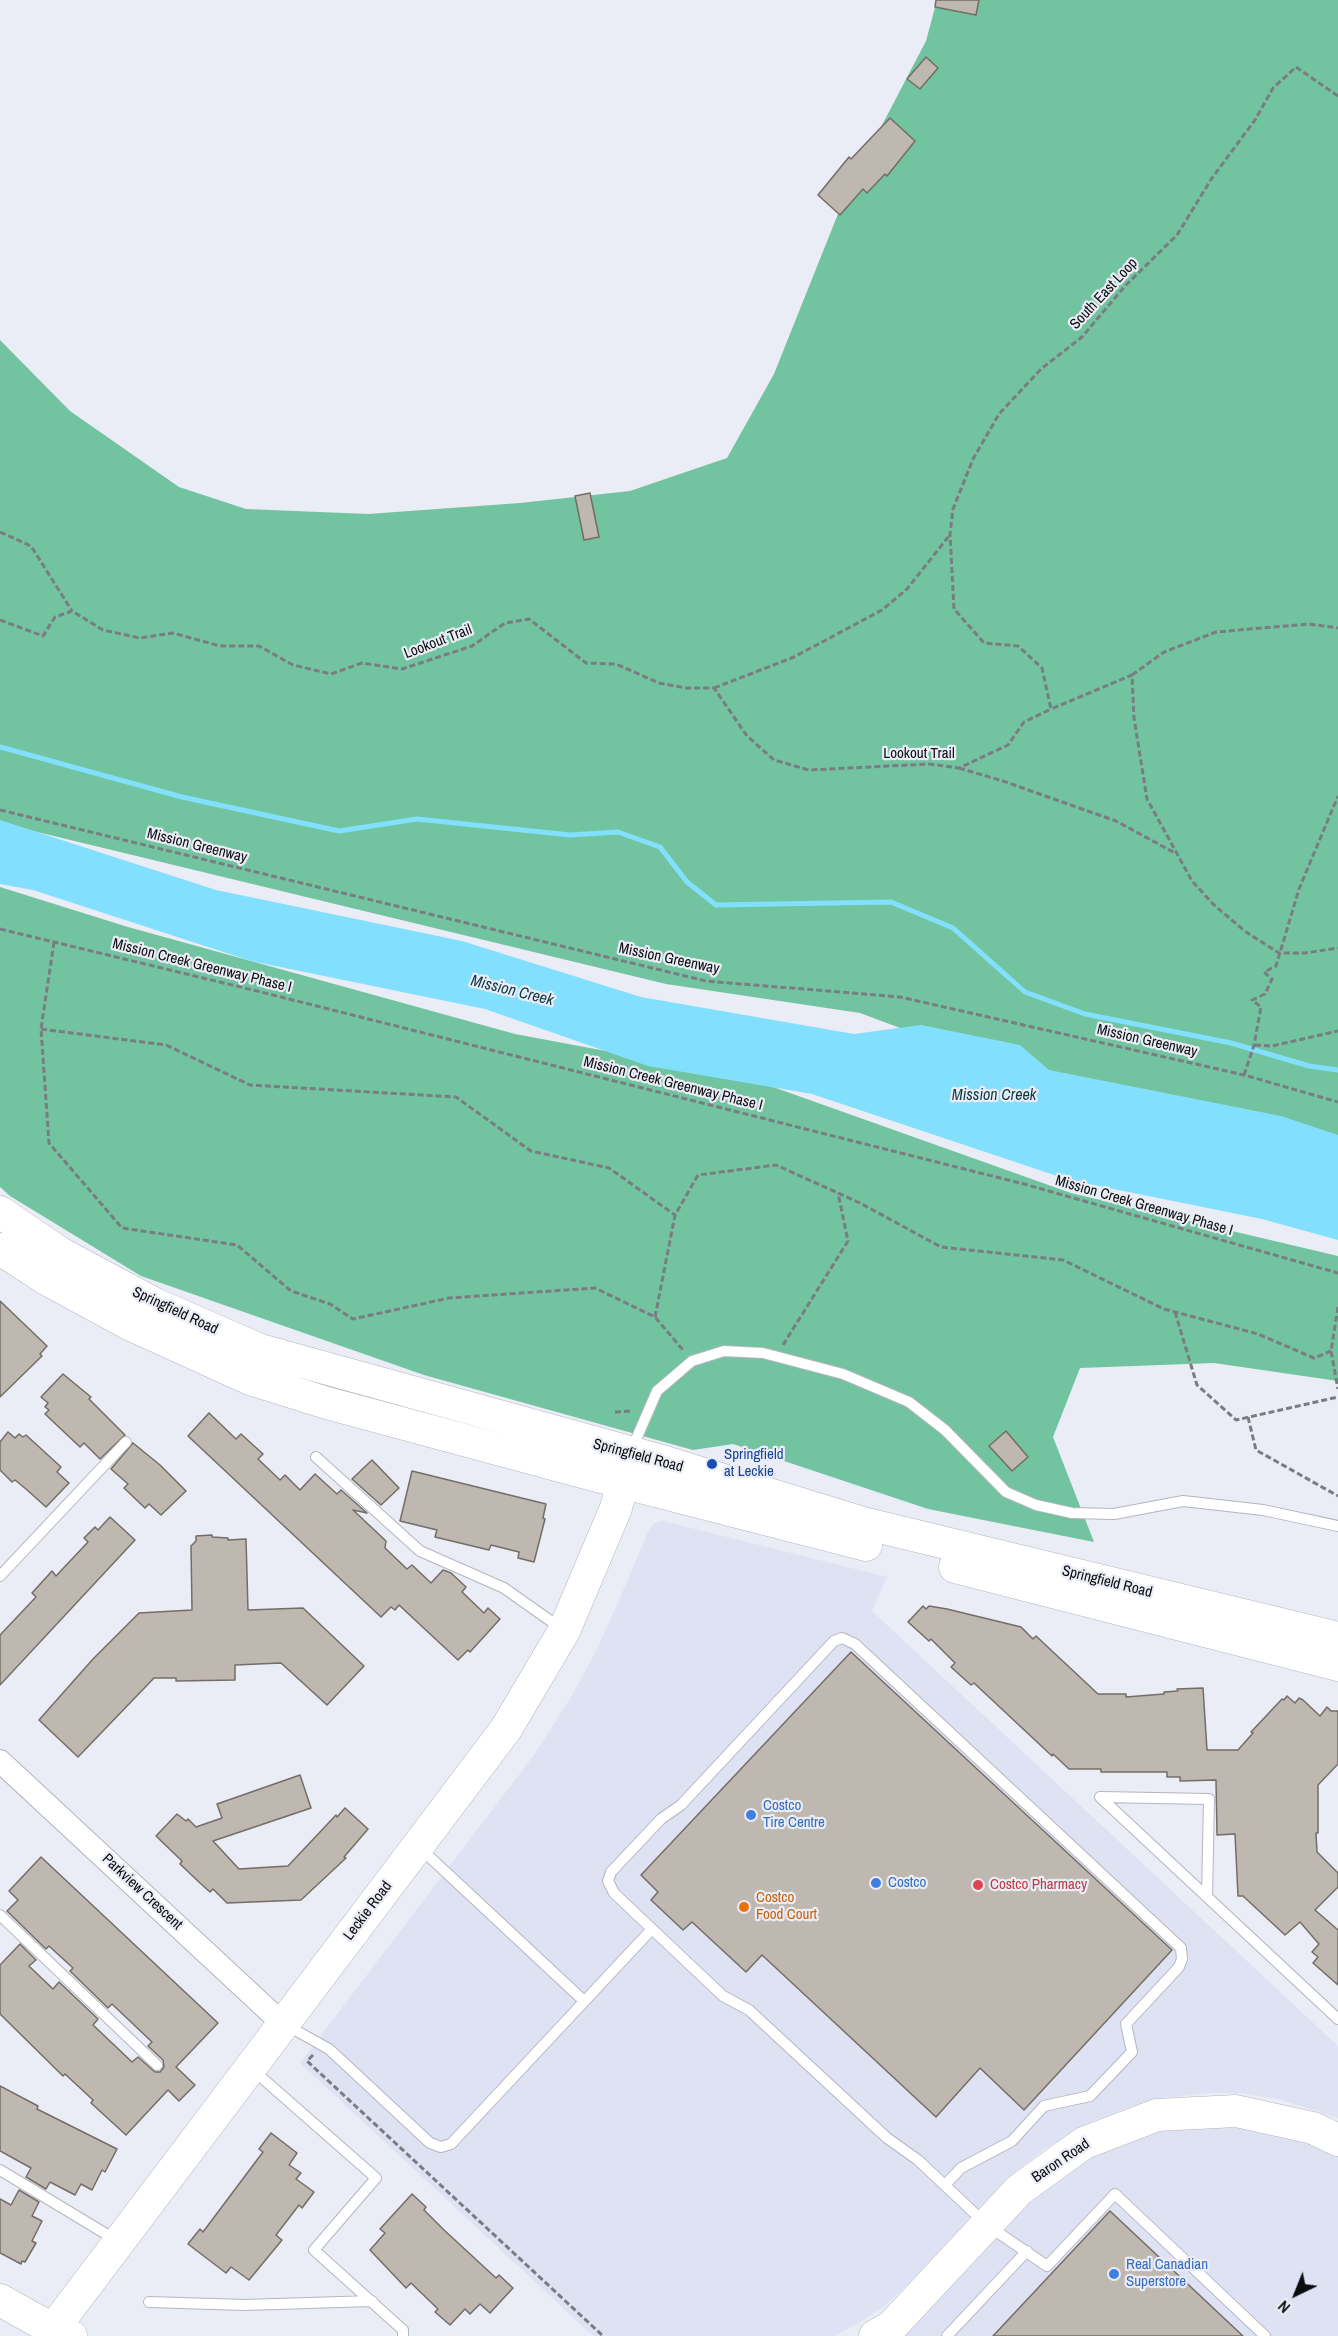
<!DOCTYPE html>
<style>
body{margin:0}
#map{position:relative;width:1338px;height:2336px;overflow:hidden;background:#eaecf6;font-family:"Archivo Narrow",sans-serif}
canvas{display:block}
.north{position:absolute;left:1266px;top:2264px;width:60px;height:60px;-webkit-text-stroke:4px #eaecf6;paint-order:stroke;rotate:223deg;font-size:16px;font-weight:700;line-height:24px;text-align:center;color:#0d0d10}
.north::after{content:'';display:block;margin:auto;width:21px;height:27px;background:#0d0d10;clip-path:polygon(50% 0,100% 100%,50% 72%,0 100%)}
</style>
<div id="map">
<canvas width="1338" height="2336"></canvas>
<div class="north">N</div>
</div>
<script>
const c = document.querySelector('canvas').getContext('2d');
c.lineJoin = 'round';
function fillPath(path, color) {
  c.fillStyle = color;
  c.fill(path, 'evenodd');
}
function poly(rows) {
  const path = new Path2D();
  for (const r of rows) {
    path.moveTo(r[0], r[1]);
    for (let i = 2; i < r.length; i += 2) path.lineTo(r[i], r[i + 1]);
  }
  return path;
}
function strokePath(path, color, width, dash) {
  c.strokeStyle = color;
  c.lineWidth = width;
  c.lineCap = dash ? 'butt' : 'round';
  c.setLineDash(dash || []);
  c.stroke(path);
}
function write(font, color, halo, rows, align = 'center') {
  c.font = font + ' "Archivo Narrow",sans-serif';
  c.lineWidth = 4.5;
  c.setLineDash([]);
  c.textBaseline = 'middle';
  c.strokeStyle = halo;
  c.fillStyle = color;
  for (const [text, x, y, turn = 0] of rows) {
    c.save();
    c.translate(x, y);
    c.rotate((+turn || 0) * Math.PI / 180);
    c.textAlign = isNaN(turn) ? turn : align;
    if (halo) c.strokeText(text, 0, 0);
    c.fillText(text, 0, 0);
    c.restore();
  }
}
const built = poly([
 [663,1521,887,1577,872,1611,1338,2046,1338,2118,1278,2099,1239,2093,1212,2093,1163,2098,1121,2110,1093,2121,1043,2150,1013,2174,907,2285,885,2305,867,2318,835,2336,593,2336,300,2063,534,1755,571,1697,595,1653,617,1605,648,1532,654,1523],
 [1238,2119,1338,2152,1338,2336,902,2336,1028,2197,1090,2154,1164,2127]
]);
const forest = poly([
 [937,0,1338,0,1338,1153,1155,1123,860,1013,666,984,0,823,0,340,70,411,179,487,246,509,368,514,520,503,630,491,727,458,774,374,846,194,926,41],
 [0,887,128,927,515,1034,745,1077,1071,1193,1338,1256,1338,1381,1214,1363,1080,1368,1053,1437,1094,1542,928,1509,733,1444,693,1450,424,1375,141,1276,10,1196,0,1187]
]);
const water = poly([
 [0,820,216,890,462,941,641,997,854,1034,921,1025,1020,1045,1049,1070,1281,1116,1338,1135,1338,1240,1262,1219,1069,1180,812,1094,648,1066,485,1009,251,961,33,890,0,884]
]);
const stream = poly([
 [0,747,182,797,339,831,417,819,570,835,618,832,660,847,687,882,716,905,891,902,953,928,1025,992,1085,1014,1231,1043,1309,1066,1338,1070]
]);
const building = poly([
 [936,0,979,0,976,15,935,7,936,0],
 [926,57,938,68,920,89,907,79,926,57],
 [890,118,915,141,887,176,885,174,867,193,863,189,840,215,818,195,849,157,851,159,890,118],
 [590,493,599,537,584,540,575,496,590,493],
 [0,1301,47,1346,40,1354,42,1356,0,1397,0,1301],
 [63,1374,91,1397,89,1399,125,1435,100,1459,84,1443,80,1447,45,1414,49,1410,45,1407,48,1403,41,1397,63,1374],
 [209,1413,236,1439,241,1434,263,1454,258,1459,280,1480,285,1475,300,1490,315,1474,337,1494,341,1490,367,1513,353,1510,386,1541,385,1548,407,1569,412,1565,431,1583,443,1570,451,1573,466,1587,462,1592,484,1613,488,1608,500,1619,470,1652,468,1650,458,1660,399,1605,395,1610,391,1607,381,1617,188,1436,209,1413],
 [1006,1431,1028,1457,1012,1471,989,1446,1006,1431],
 [8,1432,15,1438,19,1434,23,1437,26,1435,61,1467,57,1472,69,1483,46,1507,26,1489,15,1480,12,1482,0,1470,0,1442,8,1432],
 [133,1443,160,1465,186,1491,161,1515,149,1504,145,1508,124,1488,128,1484,111,1469,133,1443],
 [372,1460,399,1488,381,1505,352,1479,372,1460],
 [412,1471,546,1504,543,1518,545,1519,534,1562,518,1558,519,1552,491,1545,489,1550,435,1537,437,1530,400,1521,412,1471],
 [110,1517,135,1540,0,1685,0,1635,36,1597,32,1593,52,1571,56,1576,88,1542,84,1538,95,1527,98,1530,110,1517],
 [212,1535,212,1537,228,1538,228,1540,246,1539,248,1610,303,1608,364,1666,327,1705,281,1663,235,1665,235,1680,176,1681,176,1678,154,1678,78,1757,39,1720,93,1659,139,1613,192,1610,191,1546,196,1541,196,1536,212,1535],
 [923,1606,926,1609,929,1606,947,1609,1021,1627,1033,1639,1036,1636,1098,1694,1126,1694,1126,1697,1164,1694,1164,1692,1178,1691,1177,1689,1203,1688,1207,1750,1238,1750,1253,1733,1251,1732,1282,1699,1284,1700,1287,1696,1295,1703,1299,1698,1303,1700,1320,1716,1327,1707,1331,1711,1338,1711,1338,1764,1318,1785,1318,1833,1316,1833,1317,1852,1338,1873,1338,1887,1315,1910,1338,1930,1338,1985,1313,1963,1318,1957,1312,1952,1319,1944,1300,1922,1285,1935,1243,1896,1238,1896,1235,1834,1217,1835,1216,1780,1180,1781,1180,1777,1167,1777,1167,1772,1101,1772,1101,1769,1069,1769,1053,1754,1052,1756,974,1683,971,1685,951,1667,955,1663,931,1639,929,1641,908,1622,923,1606],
 [851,1652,1172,1950,1024,2110,980,2068,936,2117,762,1955,746,1972,692,1922,683,1930,651,1900,658,1892,641,1875,851,1652],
 [300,1775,311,1808,213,1841,239,1869,288,1866,336,1815,337,1817,345,1808,368,1829,344,1857,346,1858,301,1900,227,1903,213,1889,210,1892,200,1883,180,1864,182,1861,156,1836,177,1814,186,1821,188,1819,196,1827,222,1818,217,1804,300,1775],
 [41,1857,218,2023,176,2067,195,2085,179,2101,168,2090,126,2135,91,2103,93,2100,65,2074,63,2076,0,2014,0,1965,20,1944,36,1960,29,1966,53,1989,59,1982,98,2019,93,2025,132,2062,138,2057,155,2072,160,2072,164,2067,163,2060,148,2046,152,2042,112,2004,108,2008,70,1971,73,1968,49,1946,46,1949,7,1911,18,1900,9,1891,41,1857],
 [0,2086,38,2106,37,2109,117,2149,105,2172,102,2170,92,2190,81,2184,75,2195,50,2182,46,2189,26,2177,31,2168,0,2151,0,2086],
 [271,2133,297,2153,289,2165,301,2173,296,2179,314,2192,302,2208,299,2205,276,2235,282,2240,249,2280,231,2267,226,2273,188,2244,200,2229,203,2232,263,2152,259,2149,271,2133],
 [19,2190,39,2202,32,2216,42,2221,32,2241,36,2243,25,2262,22,2261,21,2264,0,2253,0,2199,11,2205,19,2190],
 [412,2194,426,2207,424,2210,444,2230,496,2278,499,2275,513,2288,490,2313,480,2304,470,2314,465,2309,450,2325,435,2312,438,2309,411,2283,406,2288,370,2250,385,2233,380,2229,412,2194],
 [1110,2211,1243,2336,993,2336,1110,2211]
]);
const path = poly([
 [1338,96,1296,67,1273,88,1255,120,1212,178,1177,235,1125,286,1082,337,1041,369,999,414,973,459,953,509,950,534,954,609,984,643,1018,646,1042,668,1051,709,1132,675,1134,718,1147,799,1192,881,1214,905,1246,932,1279,953,1305,953,1338,948],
 [0,532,31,546,72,611],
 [0,620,43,636,55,617,72,611,103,630,140,638,173,633,220,646,259,646,293,665,331,674,362,663,402,669,472,646,505,623,529,619,586,663,616,664,659,683,686,688,714,688,747,736,774,760,809,770,929,764,959,768,1008,745,1024,722,1051,709],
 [1132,675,1164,652,1216,632,1309,624,1338,628],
 [714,688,794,657,882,610,907,589,949,536],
 [959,768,1003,781,1116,821,1175,853],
 [0,810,706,981,900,997,1244,1075,1338,1102],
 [0,929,257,991,1024,1184,1338,1273],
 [54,942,41,1029,49,1143,122,1228,237,1245,291,1291,330,1304,353,1319,449,1298,595,1288,655,1317,683,1350],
 [41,1029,166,1045,250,1085,456,1097,531,1151,609,1168,675,1215],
 [1255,1045,1272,1046,1338,1031],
 [1244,1075,1254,1045,1261,1007,1252,1000,1265,994,1272,979,1264,972,1276,966,1299,889,1338,796],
 [1338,1307,1331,1351,1338,1389],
 [1175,1312,1197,1385,1236,1420,1338,1397],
 [655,1317,675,1215,698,1175,776,1165,860,1203,941,1247,1063,1260,1164,1309,1258,1334,1314,1358,1331,1351],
 [783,1345,848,1241,838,1193],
 [615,1412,631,1411],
 [1248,1417,1256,1450,1338,1496],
 [313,2055,307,2061,603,2336]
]);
const lane = poly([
 [631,1451,657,1391,692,1361,724,1351,763,1353,843,1374,909,1402,945,1430,1006,1492,1036,1505,1072,1513,1114,1514,1183,1501,1263,1510,1338,1526],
 [316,1457,420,1551,504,1588,562,1629],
 [0,1576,126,1442],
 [420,1848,584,2001],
 [1207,1897,1209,1799,1100,1797,1338,2019],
 [0,1915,157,2065],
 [652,1929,614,1893,608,1881,611,1872,661,1819,681,1805,834,1641,842,1638,855,1644,1181,1948,1182,1959,1179,1967,1126,2024,1132,2052,1090,2096,1044,2106,1012,2141,961,2168,945,2185],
 [286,2025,329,2049,430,2143,441,2147,451,2144,652,1929,723,1996,749,2010,887,2138,918,2160,987,2225,1009,2240,1047,2266,1115,2194,1265,2336],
 [253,2070,376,2178,314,2250,403,2330,403,2336],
 [0,2170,116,2240],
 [149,2302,245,2305,372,2301],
 [947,2336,1027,2251]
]);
const street = poly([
 [0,1761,283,2024]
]);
const secondary = poly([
 [0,1212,60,1253,155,1304,260,1350,665,1462,863,1523,1338,1638],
 [0,1249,48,1280,129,1324,250,1379,327,1403,590,1474,866,1545],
 [955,1567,1338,1665],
 [0,2300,52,2329,71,2336],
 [48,2336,506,1729,564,1631,616,1508,628,1463],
 [875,2336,892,2326,1019,2190,1084,2143,1157,2115,1236,2111,1313,2128,1338,2140]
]);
const markers = [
 [712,1464,6,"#1a4fb4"],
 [751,1815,6,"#3f7fe0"],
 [876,1883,6,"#3f7fe0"],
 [978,1885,6,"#e0444e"],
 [744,1907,6,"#e8710a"],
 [1114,2274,6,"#3f7fe0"]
];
const streetNames = [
 ["South East Loop",1104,294,-47],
 ["Lookout Trail",438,642,-21],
 ["Lookout Trail",919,754],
 ["Mission Greenway",197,846,14],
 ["Mission Greenway",669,959,12],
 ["Mission Creek Greenway Phase I",202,966,14],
 ["Mission Greenway",1147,1041,13],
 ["Mission Creek Greenway Phase I",673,1084,14],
 ["Mission Creek Greenway Phase I",1144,1206,16],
 ["Springfield Road",175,1311,25],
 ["Springfield Road",638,1456,15],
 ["Springfield Road",1107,1582,14],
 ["Parkview Crescent",142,1892,43],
 ["Leckie Road",368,1911,-53],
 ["Baron Road",1061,2161,-34]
];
const transitNames = [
 ["Springfield",724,1455],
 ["at Leckie",724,1472]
];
const shopNames = [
 ["Costco",763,1806],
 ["Tire Centre",763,1823],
 ["Costco",888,1883],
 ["Real Canadian",1126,2265],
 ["Superstore",1126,2282]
];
const healthNames = [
 ["Costco Pharmacy",990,1885]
];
const foodNames = [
 ["Costco",756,1898],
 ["Food Court",756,1915]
];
const waterNames = [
 ["Mission Creek",512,991,14],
 ["Mission Creek",994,1096]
];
fillPath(built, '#dfe2f3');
fillPath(forest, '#71c49f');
fillPath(water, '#82e0fe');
strokePath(stream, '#82e0fe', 5);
fillPath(building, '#bfb8b0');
strokePath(building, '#746d67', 1.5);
strokePath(lane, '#b4b6bf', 12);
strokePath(street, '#b4b6bf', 24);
strokePath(secondary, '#b4b6bf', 33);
strokePath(path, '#7b7c82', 3, [6, 3]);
strokePath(lane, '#fff', 10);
strokePath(street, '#fff', 22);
strokePath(secondary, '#fff', 32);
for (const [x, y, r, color] of markers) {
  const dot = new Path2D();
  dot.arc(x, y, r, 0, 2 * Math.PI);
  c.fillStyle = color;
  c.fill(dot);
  strokePath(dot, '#eaecf6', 2);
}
write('15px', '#0d0d10', '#eaecf6', streetNames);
write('15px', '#164399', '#eaecf6', transitNames, 'left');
write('15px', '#366cbe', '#eaecf6', shopNames, 'left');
write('15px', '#be3a42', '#eaecf6', healthNames, 'left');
write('15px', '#c56008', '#eaecf6', foodNames, 'left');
write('italic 16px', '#0d3946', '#eaecf6', waterNames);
</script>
